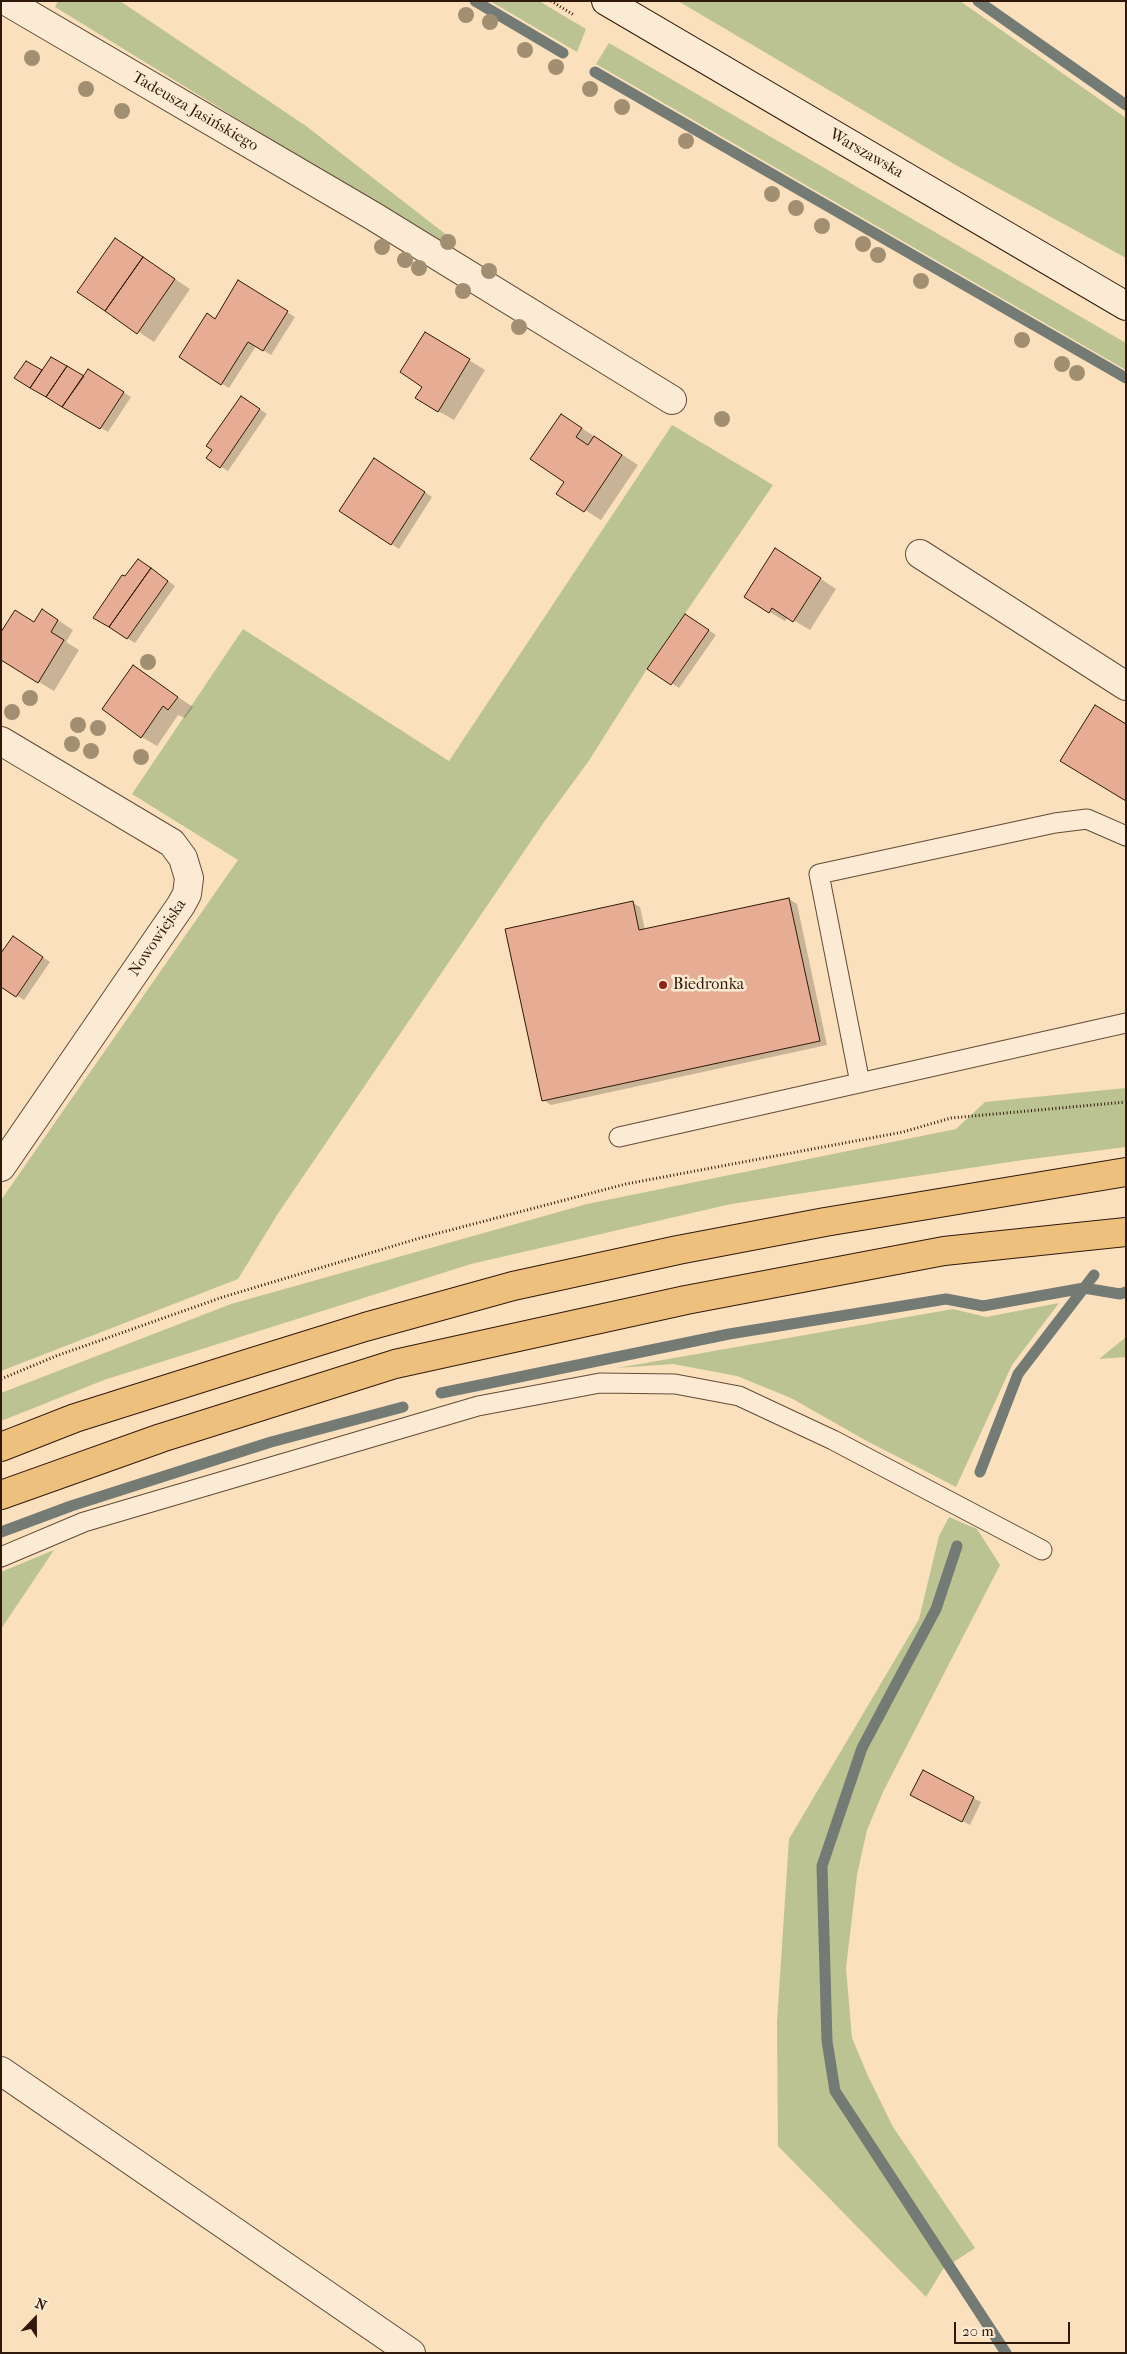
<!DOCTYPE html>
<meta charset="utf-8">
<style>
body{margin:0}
#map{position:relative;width:1127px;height:2354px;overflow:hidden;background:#fae0bd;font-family:"IM FELL French Canon",serif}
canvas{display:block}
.frame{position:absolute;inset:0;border:2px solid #30180a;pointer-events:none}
.north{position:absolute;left:10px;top:2294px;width:50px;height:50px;-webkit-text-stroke:4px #fcebd4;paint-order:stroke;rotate:22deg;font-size:14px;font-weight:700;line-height:20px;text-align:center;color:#30180a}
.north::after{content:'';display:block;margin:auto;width:18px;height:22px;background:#30180a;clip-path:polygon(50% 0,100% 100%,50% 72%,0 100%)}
.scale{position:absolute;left:954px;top:2322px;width:116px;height:22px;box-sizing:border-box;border:2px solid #30180a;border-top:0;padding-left:6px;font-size:15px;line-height:18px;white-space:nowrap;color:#30180a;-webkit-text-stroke:4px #fcebd4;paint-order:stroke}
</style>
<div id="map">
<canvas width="1127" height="2354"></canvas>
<div class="frame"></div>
<div class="north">N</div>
<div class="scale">20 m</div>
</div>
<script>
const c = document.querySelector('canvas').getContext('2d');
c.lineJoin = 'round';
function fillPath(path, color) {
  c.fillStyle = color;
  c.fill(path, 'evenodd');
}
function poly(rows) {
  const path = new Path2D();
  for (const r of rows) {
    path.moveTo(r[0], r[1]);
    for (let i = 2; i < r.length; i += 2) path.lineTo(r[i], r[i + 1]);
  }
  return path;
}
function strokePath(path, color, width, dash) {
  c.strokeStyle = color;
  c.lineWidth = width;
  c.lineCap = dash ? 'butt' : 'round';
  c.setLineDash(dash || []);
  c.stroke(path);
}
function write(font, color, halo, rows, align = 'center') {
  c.font = font + ' "IM FELL French Canon",serif';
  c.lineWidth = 5;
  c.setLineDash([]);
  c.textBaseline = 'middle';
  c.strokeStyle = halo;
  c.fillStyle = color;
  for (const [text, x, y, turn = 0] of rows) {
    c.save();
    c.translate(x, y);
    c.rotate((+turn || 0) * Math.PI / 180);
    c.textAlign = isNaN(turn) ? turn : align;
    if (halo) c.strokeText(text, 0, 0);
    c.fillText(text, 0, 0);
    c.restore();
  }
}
const green = poly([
 [58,1,120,1,306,126,457,243,445,246,55,7],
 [490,1,539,1,586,29,577,52],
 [678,1,960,1,1126,118,1126,258,954,164],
 [609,43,1126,343,1126,370,596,64],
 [672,425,773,485,647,669,588,762,544,822,279,1212,238,1279,1,1371,1,1200,238,860,132,794,243,629,449,761],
 [1126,1088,1126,1147,1023,1160,731,1204,471,1264,104,1380,1,1421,1,1393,231,1304,587,1204,956,1129,985,1102],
 [1059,1303,1012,1365,956,1487,865,1440,791,1398,737,1376,673,1364,617,1368,953,1309,986,1317],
 [1126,1337,1126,1357,1099,1359],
 [949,1517,977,1529,1000,1565,883,1792,867,1830,857,1875,846,1968,852,2038,868,2076,893,2127,975,2248,943,2269,926,2297,778,2146,777,2022,789,1839,919,1619,939,1536],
 [54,1550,7,1620,1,1629,1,1572]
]);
const shadow = poly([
 [115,239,190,289,154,342,79,292],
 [238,282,295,317,271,355,256,346,229,388,222,384],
 [441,343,485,370,454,420,438,411,424,387],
 [26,362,43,372,84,377,96,375,131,397,108,432,16,378],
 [249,402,267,414,228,471,221,467],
 [577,425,638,465,601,520,558,493,566,482],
 [382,464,432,497,399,549,341,511],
 [791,559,836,589,810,630,788,617,785,621,745,597],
 [146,565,175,586,135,643,127,638,125,578],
 [58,620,73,630,66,642,79,650,54,691,39,682,35,623],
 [693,620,716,635,679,688,649,669],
 [133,667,193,707,185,718,178,715,157,746,142,737],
 [789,899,797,904,827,1045,551,1105,543,1100,633,903,640,907,645,930],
 [21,942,50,962,24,1000,1,985],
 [923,1772,981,1802,970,1825,919,1799]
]);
const stream = poly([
 [475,1,563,53],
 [978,1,1126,105],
 [595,72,1126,378],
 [441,1393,729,1334,946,1299,983,1306,1084,1288,1120,1294,1126,1292],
 [980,1472,1018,1374,1094,1275],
 [1,1532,71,1506,271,1442,403,1407],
 [957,1546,936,1609,862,1748,822,1866,827,2041,835,2091,1006,2353]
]);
const building = poly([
 [115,238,143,257,105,311,77,292,115,238],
 [143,257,175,279,137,334,105,311,143,257],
 [238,280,288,311,263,351,248,342,221,385,179,357,207,313,215,319,238,280],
 [425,332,470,359,438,412,415,398,422,387,400,372,425,332],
 [51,357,67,366,46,397,30,388,51,357],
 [26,361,42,370,30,388,14,378,26,361],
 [67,366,84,376,62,407,46,397,67,366],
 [88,369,124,392,100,429,62,407,88,369],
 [241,396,260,409,220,468,206,458,212,450,206,446,241,396],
 [561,414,582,428,576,437,588,445,594,436,622,455,584,512,556,494,564,482,530,459,561,414],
 [374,458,425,492,391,545,339,511,374,458],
 [775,548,821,578,793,622,772,608,769,613,744,597,775,548],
 [138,559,151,568,109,627,93,618,122,575,125,576,138,559],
 [151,568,168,581,127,639,109,627,151,568],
 [42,609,58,620,51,632,64,640,38,683,1,660,1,632,15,610,34,622,42,609],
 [685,614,709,630,671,685,647,669,685,614],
 [133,665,178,697,168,710,163,706,141,738,102,709,133,665],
 [1095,705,1126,724,1126,801,1060,761,1095,705],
 [789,898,820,1041,542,1101,505,929,633,901,639,930,789,898],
 [13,936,43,957,16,997,1,987,1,953,13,936],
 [923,1770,974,1797,962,1822,910,1795,923,1770]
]);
const path = poly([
 [551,1,574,15],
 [1,1379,56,1356,223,1297,420,1238,626,1184,903,1132,951,1118,1126,1102]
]);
const lane = poly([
 [860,1083,819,874,1055,823,1087,819,1126,836],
 [619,1137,1126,1023],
 [1,1557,84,1522,478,1406,600,1383,675,1384,739,1396,833,1440,1042,1550]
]);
const street = poly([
 [6,1,373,216,672,400],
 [920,554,1126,686],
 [1,741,172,843,183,858,189,878,187,894,181,905,1,1167],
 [1,2071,411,2353]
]);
const secondary = poly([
 [606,1,1126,306]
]);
const primary = poly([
 [1,1447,75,1418,246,1364,365,1327,513,1286,678,1250,825,1222,1126,1172],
 [1,1495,161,1438,395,1364,686,1300,944,1251,1126,1232]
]);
const trees = [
 [466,15],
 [490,22],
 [525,50],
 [32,58],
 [556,67],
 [86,89],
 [590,89],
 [622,107],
 [122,111],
 [686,141],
 [772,194],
 [796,208],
 [822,226],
 [448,242],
 [863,244],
 [382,247],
 [878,255],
 [405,260],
 [419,268],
 [489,271],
 [921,281],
 [463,291],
 [519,327],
 [1022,340],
 [1062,364],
 [1077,373],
 [722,419],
 [148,662],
 [30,698],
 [12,712],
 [78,725],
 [98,728],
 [72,744],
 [91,751],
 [141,757]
];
const markers = [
 [663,985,5,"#8f2418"]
];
const streetNames = [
 ["Tadeusza Jasińskiego",195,112,30],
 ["Warszawska",866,154,30],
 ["Nowowiejska",158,938,-56]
];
const poiNames = [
 ["Biedronka",673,985]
];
fillPath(green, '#bcc393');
fillPath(shadow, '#0003');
strokePath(stream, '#747a74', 11);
fillPath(building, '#e6ad94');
strokePath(building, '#30180a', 1);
strokePath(lane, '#624a37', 21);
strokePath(street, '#624a37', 30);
strokePath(secondary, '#30180a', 30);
strokePath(primary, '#30180a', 30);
strokePath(path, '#30180a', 3, [1, 2.5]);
strokePath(lane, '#fcebd4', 19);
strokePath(street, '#fcebd4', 28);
strokePath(secondary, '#fcebd4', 28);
strokePath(primary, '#edc07e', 28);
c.fillStyle = '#a28e71';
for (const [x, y] of trees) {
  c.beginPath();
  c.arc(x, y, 8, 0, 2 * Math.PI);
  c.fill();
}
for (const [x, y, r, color] of markers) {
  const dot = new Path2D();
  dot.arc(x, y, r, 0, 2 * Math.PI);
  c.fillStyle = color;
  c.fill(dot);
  strokePath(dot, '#fcebd4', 2);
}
write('16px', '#30180a', '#fcebd4', streetNames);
write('16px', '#30180a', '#fcebd4', poiNames, 'left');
</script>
